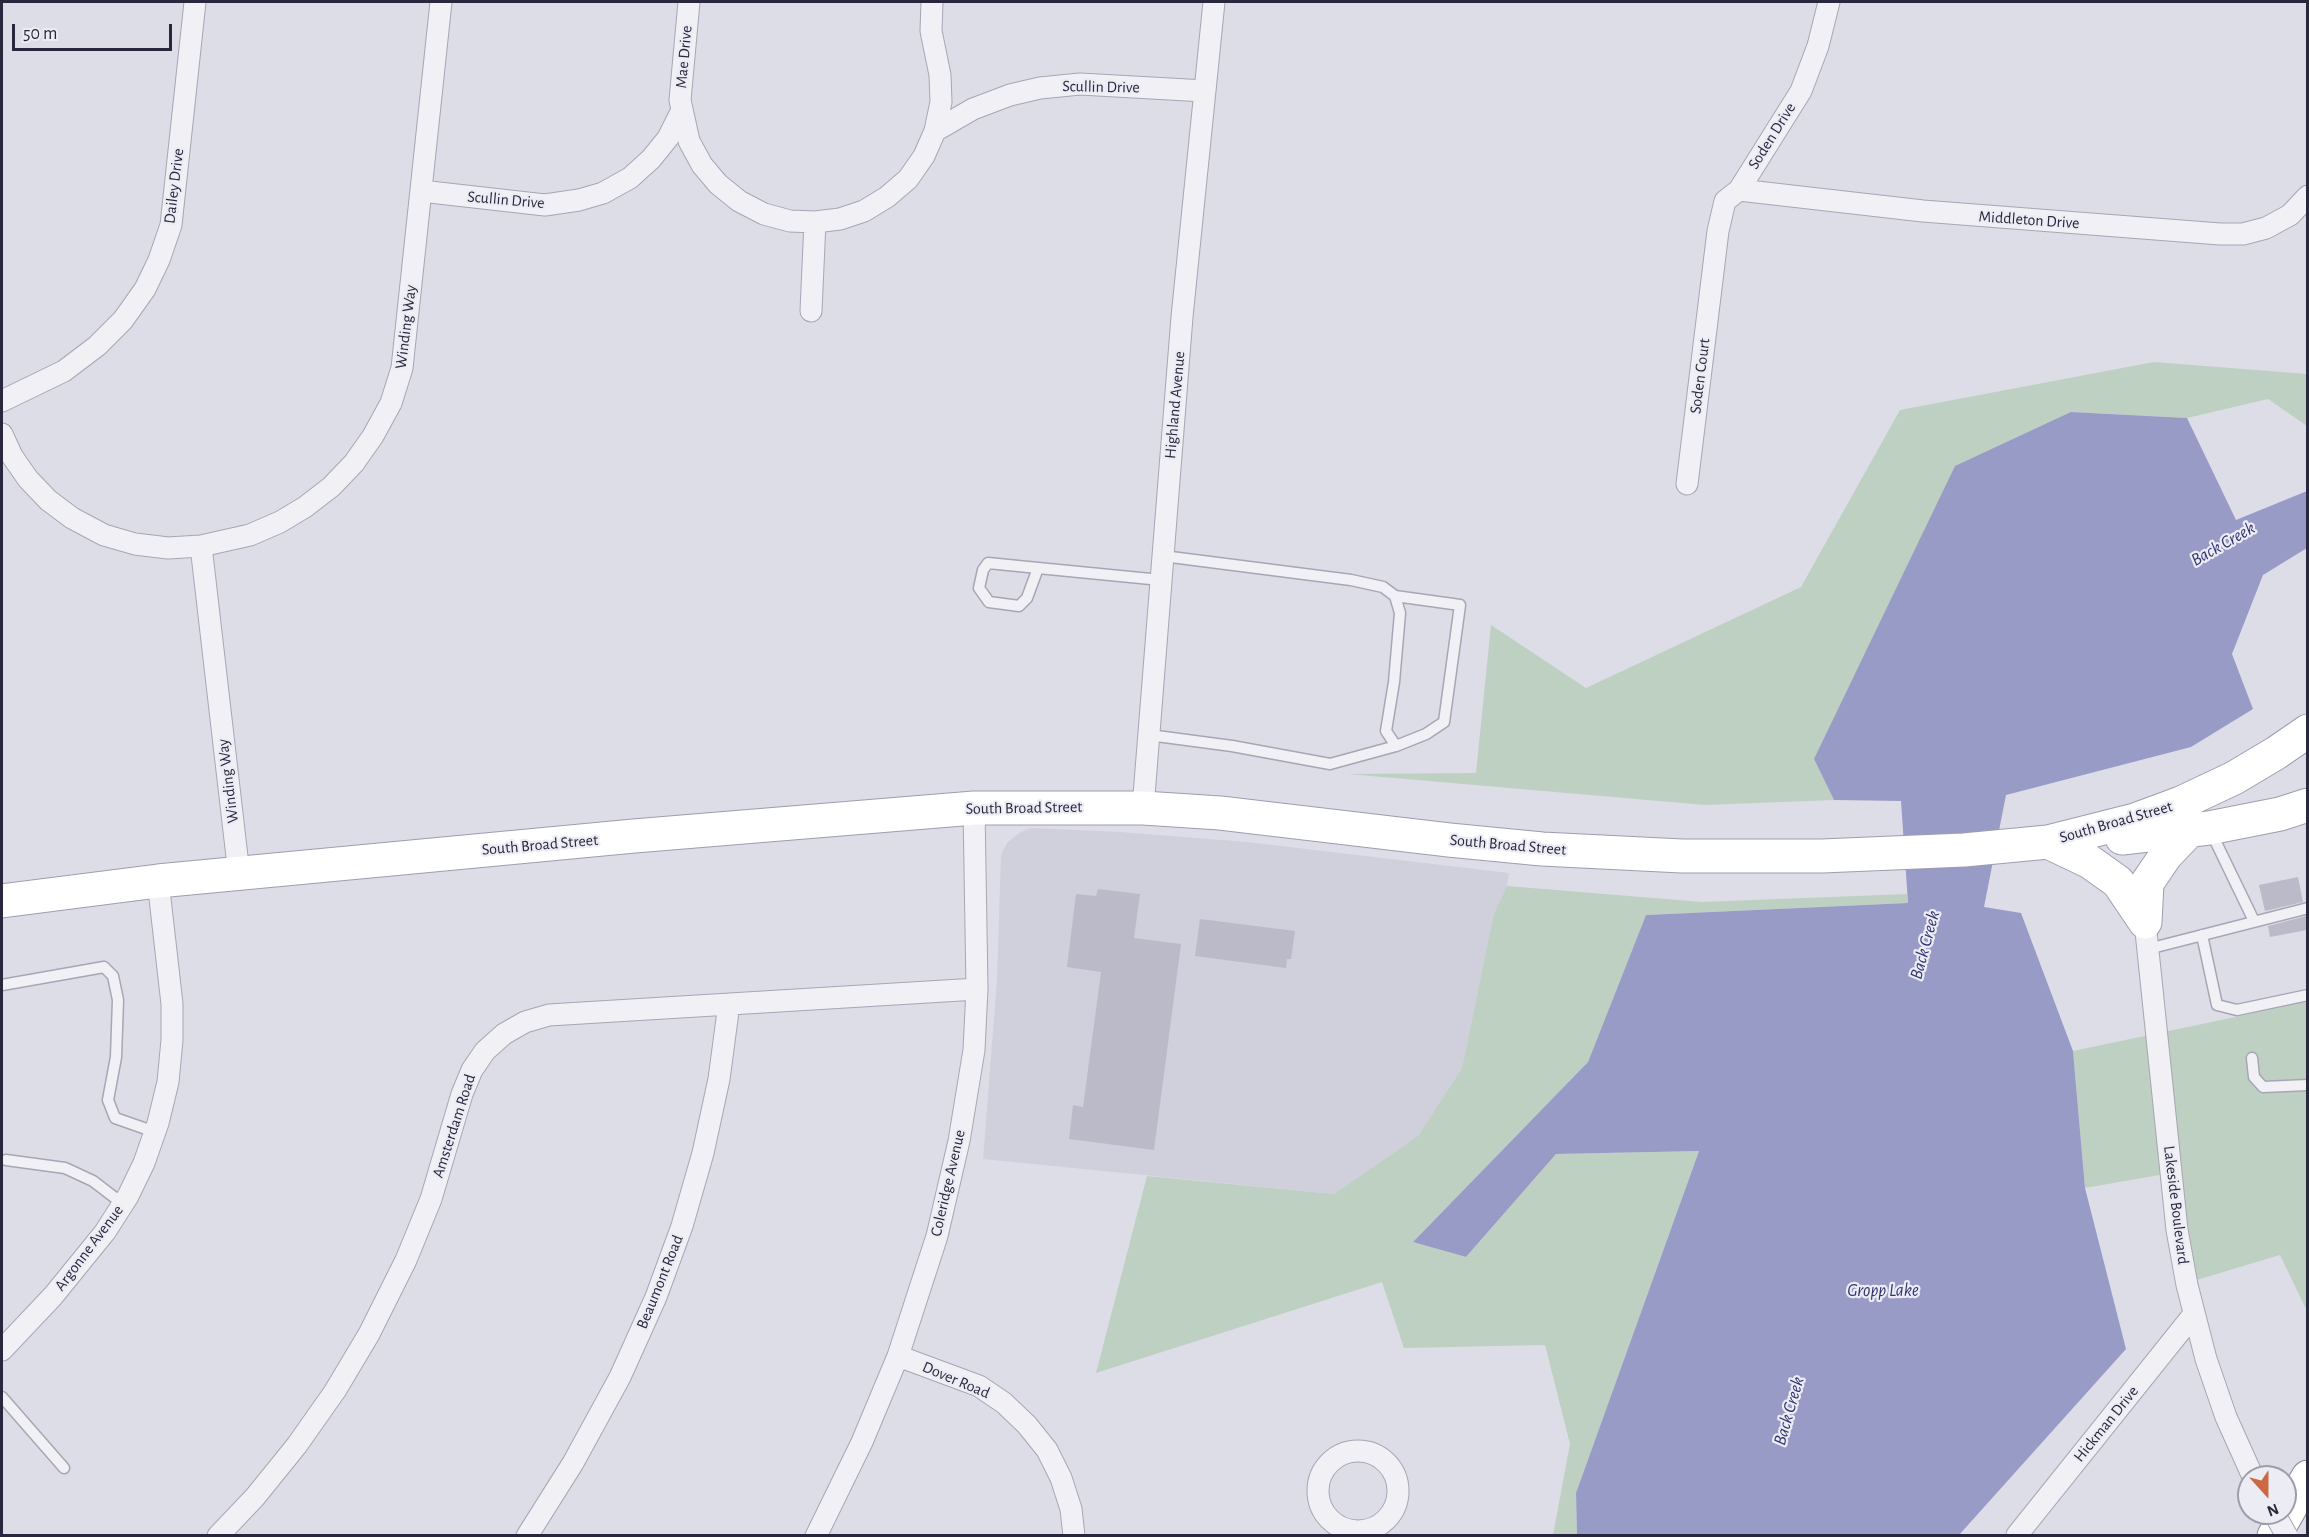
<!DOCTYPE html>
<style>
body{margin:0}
#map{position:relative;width:2309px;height:1537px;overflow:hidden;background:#dddde7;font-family:"Alegreya Sans",sans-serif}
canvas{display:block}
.frame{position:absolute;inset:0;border:3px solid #28273d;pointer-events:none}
.north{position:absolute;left:2237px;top:1465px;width:60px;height:60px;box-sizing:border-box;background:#ececf4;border:2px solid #9e9dab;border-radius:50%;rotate:159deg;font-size:16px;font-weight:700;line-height:24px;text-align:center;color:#28273d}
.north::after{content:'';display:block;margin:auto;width:21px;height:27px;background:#cb6943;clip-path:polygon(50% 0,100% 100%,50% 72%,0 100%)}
.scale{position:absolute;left:12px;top:24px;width:160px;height:27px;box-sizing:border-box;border:3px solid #28273d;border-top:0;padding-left:8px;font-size:18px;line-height:21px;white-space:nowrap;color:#28273d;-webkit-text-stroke:4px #ececf4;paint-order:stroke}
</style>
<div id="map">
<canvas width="2309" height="1537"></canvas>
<div class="frame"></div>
<div class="north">N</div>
<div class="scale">50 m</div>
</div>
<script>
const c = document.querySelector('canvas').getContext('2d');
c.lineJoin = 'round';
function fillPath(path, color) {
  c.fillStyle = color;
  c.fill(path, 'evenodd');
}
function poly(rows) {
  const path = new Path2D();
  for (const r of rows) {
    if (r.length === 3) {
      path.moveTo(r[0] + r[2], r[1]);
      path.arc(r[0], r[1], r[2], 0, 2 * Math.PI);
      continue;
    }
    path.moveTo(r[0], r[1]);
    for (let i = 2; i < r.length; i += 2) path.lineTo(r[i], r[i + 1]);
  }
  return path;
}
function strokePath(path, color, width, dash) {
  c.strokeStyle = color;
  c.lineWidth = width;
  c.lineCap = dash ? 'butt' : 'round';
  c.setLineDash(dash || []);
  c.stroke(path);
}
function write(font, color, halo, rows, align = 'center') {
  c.font = font + ' "Alegreya Sans",sans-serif';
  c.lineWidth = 4.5;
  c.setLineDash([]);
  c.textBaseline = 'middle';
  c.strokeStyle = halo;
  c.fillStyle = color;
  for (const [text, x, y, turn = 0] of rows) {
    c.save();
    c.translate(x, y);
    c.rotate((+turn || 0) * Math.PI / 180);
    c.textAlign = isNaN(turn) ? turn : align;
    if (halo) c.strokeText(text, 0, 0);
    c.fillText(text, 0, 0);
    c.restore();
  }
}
const built = poly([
 [1031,828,1120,832,1247,842,1509,873,1507,886,1494,913,1462,1068,1418,1136,1334,1194,983,1159,997,980,1001,855,1007,843,1019,833]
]);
const green = poly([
 [2154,362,2307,374,2307,426,2268,399,2187,418,2071,412,1814,759,1834,800,1705,805,1348,774,1476,773,1491,625,1586,688,1801,587,1900,410],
 [1507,886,1702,902,1907,894,1908,903,1646,915,1588,1062,1413,1242,1466,1257,1556,1154,1699,1151,1576,1493,1577,1535,1553,1535,1570,1444,1545,1345,1404,1348,1382,1282,1096,1373,1147,1176,1334,1194,1418,1136,1462,1068,1494,913],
 [2307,1002,2307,1311,2280,1255,2180,1285,2165,1174,2085,1188,2073,1051]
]);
const water = poly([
 [2071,412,2187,418,2236,520,2307,491,2307,548,2263,575,2232,654,2253,709,2191,747,2006,795,1984,907,2021,913,2073,1051,2085,1188,2126,1349,1959,1535,1577,1535,1576,1493,1699,1151,1556,1154,1466,1257,1413,1242,1588,1062,1646,915,1908,903,1901,801,1834,800,1814,759,1955,466]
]);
const building = poly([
 [2298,877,2303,902,2265,911,2259,885],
 [1098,889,1140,894,1134,938,1181,944,1154,1150,1069,1139,1073,1105,1083,1107,1101,972,1067,967,1076,894,1096,896],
 [2306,916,2307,930,2270,937,2268,926],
 [1200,919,1295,931,1291,959,1287,959,1286,968,1195,956]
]);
const lane = poly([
 [1038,568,1027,598,1019,606,989,602,979,588,983,570,988,563,1038,568,1161,580],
 [1395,596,1400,613,1394,682,1386,731,1396,746],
 [1149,735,1232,746,1330,764,1396,746,1426,734,1444,722,1460,605,1395,596,1383,587,1351,580,1163,556],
 [2211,832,2254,921],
 [2202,935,2217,1005,2237,1010,2308,995],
 [2148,949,2308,908],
 [2,985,104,967,113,976,118,1000,116,1057,108,1100,115,1118,155,1132],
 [2252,1058,2254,1077,2263,1087,2308,1085],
 [6,1160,65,1168,93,1181,123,1204],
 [2,1397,64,1468]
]);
const street = poly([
 [689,2,680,100,689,141,702,165,718,184,739,201,764,214,790,221,815,222,840,219,864,211,887,197,908,179,924,156,935,131,973,109,1010,95,1040,88,1080,84,1205,91],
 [932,2,931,31,940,75,941,102,935,131],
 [1739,190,1923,211,2220,234,2243,234,2266,228,2290,215,2308,196],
 [421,191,545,205,579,200,603,193,630,178,651,159,668,138,681,112],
 [811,311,815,222],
 [2,401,64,371,97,346,123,320,145,289,159,260,171,225,195,2],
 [2,434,12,456,28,479,48,500,72,518,104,535,135,544,168,548,201,546,250,535,280,522,305,507,331,487,354,463,373,436,391,403,402,368,441,2],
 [1687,484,1718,231,1725,201,1739,190,1801,91,1818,46,1829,2],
 [201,546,239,874],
 [1143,808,1182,317,1214,2],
 [2145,922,2177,1230,2187,1285,2206,1359,2226,1417,2253,1477],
 [2,1350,53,1296,105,1232,128,1196,144,1163,158,1123,168,1082,172,1040,172,1004,158,881],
 [898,1356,979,1386,1004,1403,1027,1425,1047,1450,1061,1478,1071,1509,1074,1536],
 [1358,1491,40],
 [2017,1535,2194,1314],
 [218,1536,255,1497,297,1445,335,1391,369,1334,406,1260,431,1199,462,1094,472,1070,485,1051,504,1034,525,1022,549,1015,977,989],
 [527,1536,573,1463,620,1377,656,1297,682,1226,703,1153,719,1079,729,1004],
 [816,1536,862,1442,898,1356,937,1236,959,1141,974,1050,977,989,974,808]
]);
const primary = poly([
 [2122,838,2209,828,2280,814,2308,805],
 [2048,842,2090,862,2118,882,2145,922],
 [2,901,158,881,634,836,974,808,1143,808,1220,813,1449,840,1542,849,1682,856,1822,856,1964,850,2048,842,2135,820,2181,803,2234,778,2276,753,2308,731],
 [2145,922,2147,883,2166,855,2190,830]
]);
const highway = poly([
 [2274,1536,2308,1477]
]);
const streetBridge = poly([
 [2274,1513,2287,1536]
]);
const streetNames = [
 ["Mae Drive",684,57,-85],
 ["Scullin Drive",1101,87,1],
 ["Soden Drive",1772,136,-58],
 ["Dailey Drive",174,186,-83],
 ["Scullin Drive",506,200,5],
 ["Middleton Drive",2029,220,4],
 ["Winding Way",406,327,-83],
 ["Soden Court",1700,376,-83],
 ["Highland Avenue",1175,405,-85],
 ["Winding Way",228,781,-97],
 ["South Broad Street",1024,808,-1],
 ["South Broad Street",2116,822,-16],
 ["South Broad Street",540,845,-5],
 ["South Broad Street",1508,845,5],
 ["Amsterdam Road",454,1126,-72],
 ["Coleridge Avenue",948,1183,-77],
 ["Lakeside Boulevard",2176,1205,83],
 ["Argonne Avenue",89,1248,-53],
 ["Beaumont Road",660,1282,-68],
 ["Dover Road",956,1380,23],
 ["Hickman Drive",2106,1424,-51]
];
const waterNames = [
 ["Back Creek",2223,544,-30],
 ["Back Creek",1925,945,-75],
 ["Gropp Lake",1883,1291],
 ["Back Creek",1789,1411,-74]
];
fillPath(built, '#d0cfdc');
fillPath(green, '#bed0c1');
fillPath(water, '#989bc6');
fillPath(building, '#bbbac9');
strokePath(lane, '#a7a6b4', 13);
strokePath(street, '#a7a6b4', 23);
strokePath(primary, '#9d9db2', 35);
strokePath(highway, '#86859d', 35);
strokePath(lane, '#f0f0f5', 10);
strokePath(street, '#f0f0f5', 21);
strokePath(primary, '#fff', 33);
strokePath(highway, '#fff', 33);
strokePath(streetBridge, '#a7a6b4', 23, []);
strokePath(streetBridge, '#f0f0f5', 21);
write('16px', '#28273d', '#ececf4', streetNames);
write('italic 18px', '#323370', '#ececf4', waterNames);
</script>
